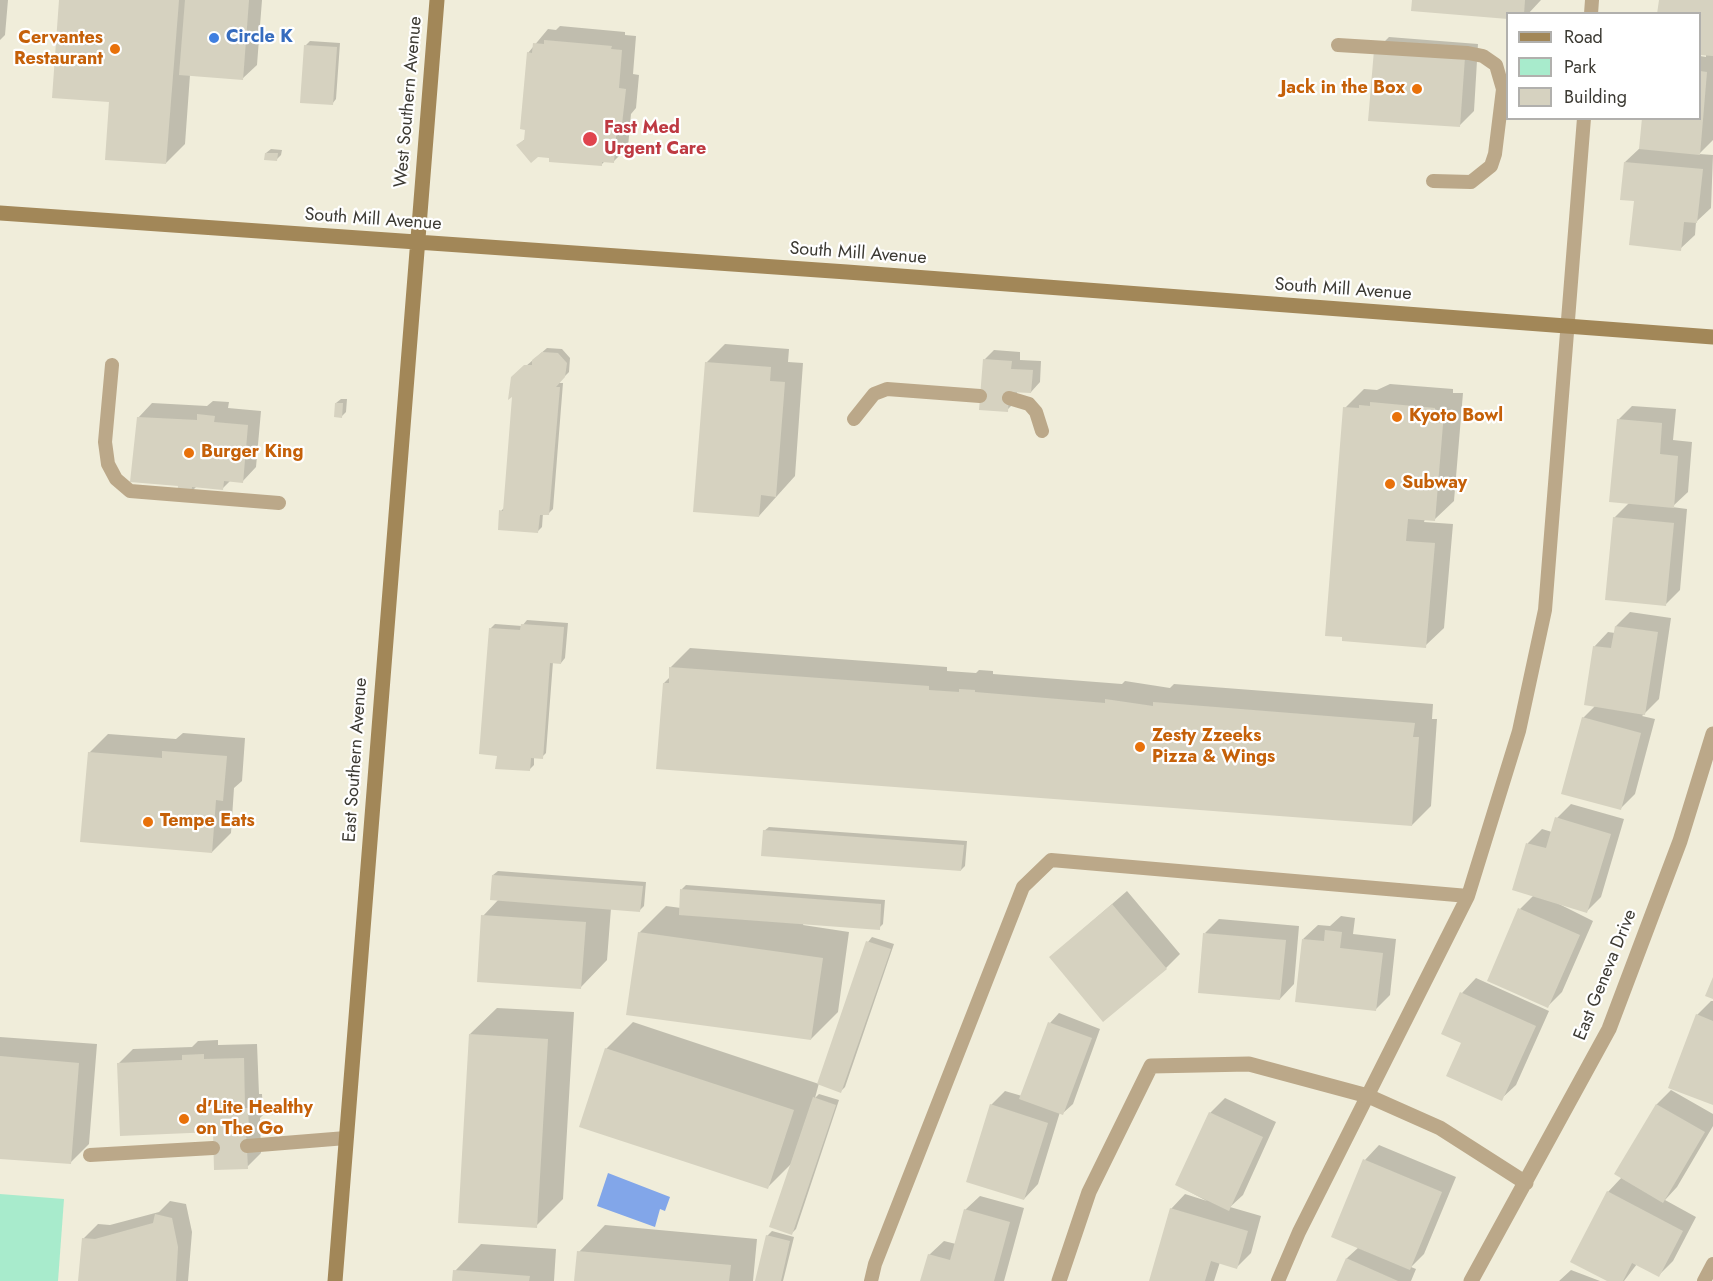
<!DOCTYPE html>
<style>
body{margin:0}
#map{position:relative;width:1713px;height:1281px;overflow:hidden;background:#f0edda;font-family:Jost,sans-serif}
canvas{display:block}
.legend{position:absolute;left:1506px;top:12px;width:195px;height:108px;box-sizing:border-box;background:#fff;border:2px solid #b1b0ad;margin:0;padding:8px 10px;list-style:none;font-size:18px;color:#3c3a33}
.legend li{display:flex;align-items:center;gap:12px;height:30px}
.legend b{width:30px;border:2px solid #b1b0ad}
</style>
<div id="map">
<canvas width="1713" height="1281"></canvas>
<ul class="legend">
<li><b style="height:8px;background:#a28758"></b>Road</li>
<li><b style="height:16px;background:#a8ebcc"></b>Park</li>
<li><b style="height:16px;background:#d6d2c0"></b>Building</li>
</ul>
</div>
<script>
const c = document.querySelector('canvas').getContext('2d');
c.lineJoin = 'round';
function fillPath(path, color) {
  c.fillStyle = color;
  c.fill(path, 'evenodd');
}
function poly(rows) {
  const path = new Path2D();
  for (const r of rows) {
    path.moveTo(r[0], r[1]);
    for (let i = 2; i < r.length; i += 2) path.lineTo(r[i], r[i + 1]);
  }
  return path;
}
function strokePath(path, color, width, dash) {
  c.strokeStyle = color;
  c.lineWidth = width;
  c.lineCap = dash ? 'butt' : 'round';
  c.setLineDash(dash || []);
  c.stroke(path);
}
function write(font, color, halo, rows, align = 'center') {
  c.font = font + ' Jost,sans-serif';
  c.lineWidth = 4.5;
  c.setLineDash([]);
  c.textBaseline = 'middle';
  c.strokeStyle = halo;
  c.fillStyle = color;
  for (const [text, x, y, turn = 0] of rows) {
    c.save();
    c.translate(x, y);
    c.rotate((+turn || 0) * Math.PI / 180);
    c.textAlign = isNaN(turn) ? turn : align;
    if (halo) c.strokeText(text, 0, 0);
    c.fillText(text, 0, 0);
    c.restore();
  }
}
const green = poly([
 [0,1194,64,1199,58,1281,0,1281]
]);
const water = poly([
 [608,1173,670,1197,665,1211,660,1209,655,1227,597,1206]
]);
const shadow = poly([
 [0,0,8,0,5,35,0,40],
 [61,0,262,0,257,65,242,79,190,75,185,144,166,163,111,101],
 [1414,0,1541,0,1528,14,1508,14],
 [1661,0,1713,0,1713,140,1699,154,1713,155,1711,208,1696,222,1695,235,1680,249,1635,200,1625,162,1640,148,1700,118,1700,56,1706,57,1706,54,1700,53,1700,14],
 [560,26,625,32,625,35,636,36,633,74,639,75,636,108,631,114,628,147,613,162,605,161,601,165,550,157,518,145,526,138,528,53,548,29,556,30],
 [1389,37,1478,44,1474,111,1459,126,1375,51],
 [310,41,340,43,336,99,332,104,305,46],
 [271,149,282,150,281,155,277,159,266,153],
 [725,344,789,349,788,362,803,363,795,476,759,516,706,363],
 [547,348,562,349,570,358,569,372,558,383,563,383,553,509,549,513,543,513,542,527,537,532,501,511,505,507,514,394,512,378],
 [994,350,1020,352,1020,360,1041,361,1040,382,1031,392,1017,391,1017,400,1007,410,984,360],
 [1390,384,1453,389,1453,393,1463,393,1454,501,1435,519,1425,519,1424,522,1453,524,1444,628,1425,646,1345,408,1364,389,1377,390],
 [341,399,347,399,346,412,342,416,336,403],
 [213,401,229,402,228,408,261,411,256,467,242,482,230,481,223,488,197,486,191,492,179,485,138,418,152,403,207,406],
 [1632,406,1676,409,1673,440,1692,442,1688,492,1672,507,1687,509,1680,590,1666,604,1614,518,1630,502,1618,420],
 [1630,612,1671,618,1659,699,1642,716,1655,719,1635,794,1621,808,1583,718,1595,706,1594,647,1608,632,1615,633,1616,626],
 [527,620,568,623,565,658,561,663,553,662,546,753,542,757,534,757,534,765,529,770,498,754,491,628,495,624,522,626],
 [690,648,947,667,947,671,976,673,979,670,993,671,993,674,1122,684,1125,681,1170,688,1174,684,1433,704,1432,719,1437,719,1431,806,1412,825,664,683,670,677,671,667],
 [183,733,245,738,242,781,234,788,231,833,212,852,89,753,108,734,176,739],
 [1571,804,1624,819,1601,897,1587,911,1555,902,1593,921,1562,992,1547,1007,1520,909,1534,895,1514,889,1528,843,1542,829,1552,832,1557,818],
 [769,827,967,841,965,866,961,870,764,831],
 [498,871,646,882,644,906,640,910,611,908,607,960,581,987,483,916,499,899,493,875],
 [686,885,885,900,883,924,879,928,804,923,803,925,849,932,838,1012,811,1039,639,933,666,906,681,908,682,889],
 [1127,891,1180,954,1166,968,1051,957],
 [1341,916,1355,918,1353,934,1396,939,1390,995,1376,1009,1303,939,1318,925,1330,926],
 [1219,919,1299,926,1294,984,1280,999,1205,933],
 [872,937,894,944,845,1087,841,1091,819,1083,815,1098,819,1094,839,1100,796,1229,791,1234,793,1162,768,1187,606,1049,633,1022,819,1084,868,942],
 [1476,978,1549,1011,1516,1085,1501,1099,1463,1042,1462,993],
 [1711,1001,1713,1001,1713,1103,1697,1015],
 [497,1008,574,1012,563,1199,536,1226,470,1034],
 [1059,1013,1100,1029,1073,1104,1063,1113,1060,1112,1038,1184,1024,1199,991,1105,1005,1091,1022,1096,1050,1023],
 [0,1037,97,1044,89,1144,70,1163,0,1157],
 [218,1040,218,1045,257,1044,259,1094,262,1094,263,1115,260,1118,261,1153,247,1167,214,1131,119,1063,133,1049,192,1047,198,1041],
 [1671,1090,1713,1114,1713,1126,1677,1187,1665,1200,1696,1217,1673,1261,1659,1275,1637,1264,1624,1281,1611,1281,1608,1192,1622,1177,1616,1174,1657,1104],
 [1225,1098,1276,1122,1243,1195,1230,1207,1261,1216,1251,1253,1237,1267,1220,1262,1214,1281,1150,1281,1171,1209,1185,1194,1207,1201,1177,1185,1210,1113],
 [1379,1145,1456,1177,1424,1254,1411,1267,1416,1269,1411,1281,1337,1281,1347,1258,1359,1247,1365,1160],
 [980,1196,1024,1208,1004,1281,922,1281,929,1255,944,1241,956,1244,965,1210],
 [170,1201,186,1204,192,1232,188,1281,80,1281,83,1239,98,1224,110,1225,159,1212],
 [605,1225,757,1239,753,1281,576,1281,579,1252],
 [772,1231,794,1237,783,1281,757,1281,767,1236],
 [481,1244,556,1249,554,1281,454,1281,455,1271],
 [1571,1270,1600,1281,1559,1281]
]);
const building = poly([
 [59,0,179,0,166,164,105,160,109,102,52,98],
 [185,0,249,0,243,80,179,75],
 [1412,0,1525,0,1524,14,1508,14,1508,19,1411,11],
 [1659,0,1713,0,1713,56,1700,55,1700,14,1657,14],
 [544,40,612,46,611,49,622,50,619,88,626,89,622,124,617,124,614,163,602,162,602,166,549,162,549,158,538,157,531,163,516,145,524,140,525,130,520,129,527,52,532,53,533,43,544,44],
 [304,45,337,47,333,105,300,103],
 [1374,50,1465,57,1460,127,1368,121],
 [1700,71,1707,72,1700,155,1639,149,1642,118,1700,118],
 [265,153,278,153,277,161,264,160],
 [1624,162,1703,169,1697,223,1684,222,1681,251,1629,245,1634,201,1620,200],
 [542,352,558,353,567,363,565,377,556,387,560,387,549,515,540,515,538,533,498,530,499,510,503,511,512,397,508,400,511,377,524,365,532,365,532,360],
 [983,359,1012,361,1011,369,1033,370,1031,393,1009,392,1008,412,979,410],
 [705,362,771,367,770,381,785,382,776,497,761,495,759,517,693,512],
 [1370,402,1435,408,1435,411,1444,412,1435,521,1408,519,1406,541,1435,543,1426,648,1342,641,1342,637,1325,636,1343,407,1359,408,1359,405,1370,406],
 [335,403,343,403,342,418,334,417],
 [197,414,215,416,214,422,248,425,243,483,224,481,223,490,192,487,191,494,177,493,178,486,130,482,137,417,197,420],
 [1617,419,1662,423,1660,454,1678,456,1674,508,1609,502],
 [1613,517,1674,523,1666,606,1605,600],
 [521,624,564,627,561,664,550,663,543,759,531,758,530,771,495,769,497,756,479,754,489,628,520,630],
 [1615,626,1658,632,1645,715,1584,705,1593,646,1611,648],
 [669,667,929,686,929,690,959,692,959,689,975,690,975,692,1105,703,1105,699,1153,706,1153,702,1415,723,1413,737,1419,737,1412,826,656,769,663,683,669,683],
 [1582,717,1641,733,1621,810,1561,794],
 [162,751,227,756,223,801,216,800,212,853,80,842,88,752,162,758],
 [1555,817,1611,834,1587,913,1512,890,1526,843,1546,848],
 [763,830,964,845,961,871,761,856],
 [492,875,643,886,640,912,490,900],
 [680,889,881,904,880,930,679,915],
 [1112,904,1167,969,1103,1022,1049,957],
 [1518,908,1580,935,1548,1008,1487,981],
 [481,915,586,922,581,989,477,982],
 [1325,930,1342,932,1340,948,1383,953,1376,1011,1295,1002,1302,939,1324,941],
 [638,932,823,958,811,1040,626,1015],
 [1203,933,1286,940,1280,1000,1198,993],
 [866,941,891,949,841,1093,817,1084],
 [1713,977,1713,999,1705,996],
 [1460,992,1536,1026,1502,1101,1446,1076,1461,1043,1441,1034],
 [1696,1014,1713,1021,1713,1105,1668,1088],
 [1048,1022,1092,1038,1063,1115,1019,1099],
 [469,1034,548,1039,537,1228,458,1223],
 [605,1048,794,1110,768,1189,579,1127],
 [204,1054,204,1059,244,1058,245,1108,248,1108,249,1130,246,1131,248,1169,214,1170,213,1132,120,1136,117,1063,182,1060,182,1055],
 [0,1056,79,1063,71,1164,0,1159],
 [813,1097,836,1105,792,1235,769,1227],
 [990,1104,1048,1123,1024,1200,966,1182],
 [1656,1104,1705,1132,1663,1203,1614,1174],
 [1209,1112,1263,1137,1229,1211,1175,1185],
 [1363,1159,1442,1192,1410,1270,1331,1237],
 [1607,1191,1683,1231,1659,1277,1632,1263,1623,1281,1607,1281,1570,1262],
 [1170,1208,1248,1231,1237,1269,1211,1261,1205,1281,1149,1281],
 [964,1209,1010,1222,994,1281,920,1281,928,1254,950,1260],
 [155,1214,172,1218,178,1247,176,1281,78,1281,82,1238,95,1239,153,1223],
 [766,1235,790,1241,781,1281,755,1281],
 [577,1251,731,1265,729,1281,574,1281],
 [1346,1258,1398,1281,1336,1281],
 [453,1270,530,1276,529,1281,452,1281]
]);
const service = poly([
 [1591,14,1592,0],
 [1338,45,1468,53,1483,56,1496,65,1503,89,1495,154,1491,166,1471,182,1433,181],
 [112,365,105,442,108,464,116,479,130,491,279,503],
 [1009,398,1029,404,1036,412,1042,431],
 [854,419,874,394,887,389,980,396],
 [247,1146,346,1138],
 [90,1155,213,1148],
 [871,1281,875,1264,1023,887,1051,860,1468,896],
 [1278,1281,1299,1232,1468,896,1519,731,1545,610,1584,118],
 [1704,1281,1713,1264]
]);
const minor = poly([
 [1059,1281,1089,1192,1151,1066,1249,1064,1368,1096,1440,1128,1526,1183],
 [1471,1281,1609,1029,1680,841,1713,734]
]);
const secondary = poly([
 [0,213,847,272,1713,337],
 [335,1281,437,0]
]);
const markers = [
 [214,38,6,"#3f7fe0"],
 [115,49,6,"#e8710a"],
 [1417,89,6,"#e8710a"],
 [590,139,8,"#e0444e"],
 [1397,417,6,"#e8710a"],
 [189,453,6,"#e8710a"],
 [1390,484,6,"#e8710a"],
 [1140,747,6,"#e8710a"],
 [148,822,6,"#e8710a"],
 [184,1119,6,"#e8710a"]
];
const shopNames = [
 ["Circle K",226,38]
];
const foodNames = [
 ["Cervantes",103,39,"right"],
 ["Restaurant",103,60,"right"],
 ["Jack in the Box",1405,89,"right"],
 ["Kyoto Bowl",1409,417],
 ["Burger King",201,453],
 ["Subway",1402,484],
 ["Zesty Zzeeks",1152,737],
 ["Pizza & Wings",1152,758],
 ["Tempe Eats",160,822],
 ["d'Lite Healthy",196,1109],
 ["on The Go",196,1130]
];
const streetNames = [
 ["West Southern Avenue",409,102,-85],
 ["South Mill Avenue",373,220,4],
 ["South Mill Avenue",858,254,4],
 ["South Mill Avenue",1343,290,4],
 ["East Southern Avenue",356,760,-86],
 ["East Geneva Drive",1606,975,-68]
];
const healthNames = [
 ["Fast Med",604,129],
 ["Urgent Care",604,150]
];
fillPath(green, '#a8ebcc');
fillPath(water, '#82a6e9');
fillPath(shadow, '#0003');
fillPath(building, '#d6d2c0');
strokePath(service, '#bba889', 14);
strokePath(minor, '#bba889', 15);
strokePath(secondary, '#a28758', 15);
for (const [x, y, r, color] of markers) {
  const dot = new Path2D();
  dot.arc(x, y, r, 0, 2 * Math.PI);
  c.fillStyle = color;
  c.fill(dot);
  strokePath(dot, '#fff', 2);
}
write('bold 18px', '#366cbe', '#fff', shopNames, 'left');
write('bold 18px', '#c56008', '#fff', foodNames, 'left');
write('18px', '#3c3a33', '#fff', streetNames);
write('bold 18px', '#be3a42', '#fff', healthNames, 'left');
</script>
